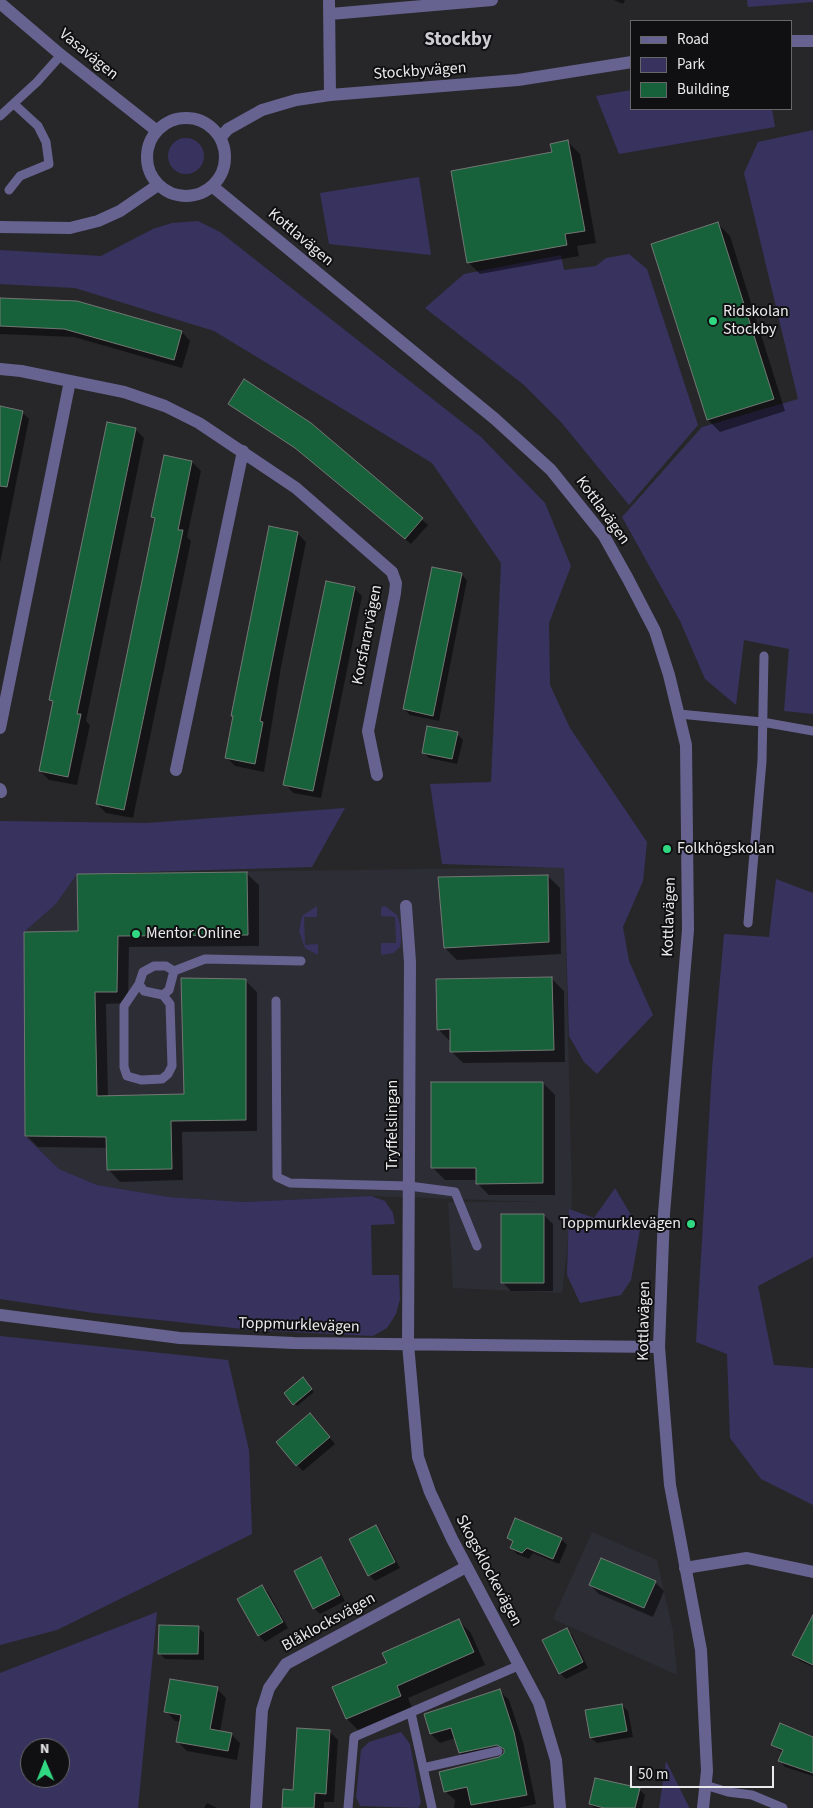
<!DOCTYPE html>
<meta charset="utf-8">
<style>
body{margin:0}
#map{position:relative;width:813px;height:1808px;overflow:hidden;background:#27272a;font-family:"Source Sans 3",sans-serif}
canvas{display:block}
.legend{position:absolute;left:630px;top:20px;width:162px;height:90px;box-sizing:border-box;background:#101012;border:1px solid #676769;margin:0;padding:6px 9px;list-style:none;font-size:15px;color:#eaeaec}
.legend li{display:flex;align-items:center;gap:10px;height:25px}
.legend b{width:25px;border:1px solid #676769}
.north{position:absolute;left:20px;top:1738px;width:50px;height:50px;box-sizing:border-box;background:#101012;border:1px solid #676769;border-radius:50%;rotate:359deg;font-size:14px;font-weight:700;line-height:20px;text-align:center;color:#eaeaec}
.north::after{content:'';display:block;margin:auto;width:18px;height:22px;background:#31d882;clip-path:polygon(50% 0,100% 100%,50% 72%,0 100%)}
.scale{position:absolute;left:630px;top:1766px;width:144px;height:22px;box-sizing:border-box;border:2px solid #eaeaec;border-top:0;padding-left:6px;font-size:15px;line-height:18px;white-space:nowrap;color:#eaeaec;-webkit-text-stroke:4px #101012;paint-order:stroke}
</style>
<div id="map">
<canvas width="813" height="1808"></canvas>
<ul class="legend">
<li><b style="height:6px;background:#676391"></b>Road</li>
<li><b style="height:14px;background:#38325f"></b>Park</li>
<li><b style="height:14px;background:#17623a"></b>Building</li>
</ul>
<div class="north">N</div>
<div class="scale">50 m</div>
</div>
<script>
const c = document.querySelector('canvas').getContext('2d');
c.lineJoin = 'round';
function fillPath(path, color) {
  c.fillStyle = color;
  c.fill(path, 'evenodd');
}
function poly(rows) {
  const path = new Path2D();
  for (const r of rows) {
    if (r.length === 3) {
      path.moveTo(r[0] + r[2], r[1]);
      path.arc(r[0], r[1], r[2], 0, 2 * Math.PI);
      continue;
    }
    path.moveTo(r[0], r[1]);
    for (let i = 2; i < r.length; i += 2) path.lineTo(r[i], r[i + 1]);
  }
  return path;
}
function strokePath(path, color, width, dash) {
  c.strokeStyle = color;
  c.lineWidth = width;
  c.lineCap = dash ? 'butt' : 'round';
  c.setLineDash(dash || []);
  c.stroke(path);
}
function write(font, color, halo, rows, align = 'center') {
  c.font = font + ' "Source Sans 3",sans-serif';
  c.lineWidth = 4;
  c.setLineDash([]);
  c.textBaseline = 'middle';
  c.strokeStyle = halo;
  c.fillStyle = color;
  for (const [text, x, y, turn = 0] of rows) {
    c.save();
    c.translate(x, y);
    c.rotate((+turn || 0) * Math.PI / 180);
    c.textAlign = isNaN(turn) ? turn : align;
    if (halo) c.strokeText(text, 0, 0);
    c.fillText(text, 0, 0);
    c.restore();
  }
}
const built = poly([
 [564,867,572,1203,562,1293,453,1288,448,1202,542,1202,371,1196,243,1202,169,1197,97,1185,59,1169,25,1136,24,932,56,904,77,874],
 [592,1532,657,1560,673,1632,677,1675,553,1619]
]);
const green = poly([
 [747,0,813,0,813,2,748,7],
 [632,90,632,109,772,109,775,127,619,154,596,96],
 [813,130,813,714,784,711,789,649,744,640,736,705,705,679,680,621,622,517,702,427,798,399,744,173,758,142],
 [186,156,18],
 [419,177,431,255,329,244,320,193],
 [198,221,220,232,481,437,545,503,571,566,549,623,550,685,570,728,647,842,643,881,623,927,629,961,653,1015,597,1074,584,1062,569,1036,564,868,442,864,430,784,491,782,501,563,432,463,214,331,75,288,0,284,0,250,101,256,153,229,172,223],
 [629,254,647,269,698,425,629,505,561,422,524,385,425,308,464,274,561,255,564,270,596,266,606,258],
 [345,808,312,867,77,874,56,904,24,932,25,1136,59,1169,97,1185,169,1197,243,1202,371,1196,385,1201,393,1213,395,1224,371,1225,372,1275,399,1275,400,1299,396,1314,387,1328,373,1336,252,1330,94,1313,0,1299,0,821,147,823],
 [776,879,813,893,813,1257,758,1286,774,1365,813,1368,813,1505,761,1479,730,1438,727,1354,696,1342,712,1069,724,934,769,937],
 [317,906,317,917,304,917,305,945,318,944,318,955,305,948,299,931,302,916],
 [385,906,397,915,400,924,401,940,400,947,393,953,381,955,381,943,396,943,395,917,381,916,381,907],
 [615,1188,640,1230,631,1280,621,1295,580,1303,567,1275,569,1209,594,1218],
 [0,1336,228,1360,249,1450,252,1534,57,1630,0,1645],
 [157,1612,138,1808,0,1808,0,1673],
 [30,1748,60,1748,60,1778,30,1778],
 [401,1732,410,1744,421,1803,418,1808,360,1806,356,1797,361,1750,369,1742],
 [666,1761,689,1807,689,1808,659,1808]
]);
const shadow = poly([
 [614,0,625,0,623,4],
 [568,142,580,154,596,243,577,246,579,256,480,274,468,262,553,153],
 [718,224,730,236,785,411,720,432,708,420,652,245],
 [0,299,182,332,190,341,182,368,74,337,0,334],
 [230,404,311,424,428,525,411,544,302,453],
 [0,408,22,412,29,419,0,563],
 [135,429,144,438,86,721,90,725,77,785,49,780,40,771,54,703,51,700],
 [165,456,192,462,201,471,187,537,191,541,133,818,106,813,97,804,156,520,153,516],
 [297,533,306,542,281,667,264,772,235,766,226,757],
 [461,574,467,580,439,721,410,715,404,709],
 [354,588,362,596,321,798,293,793,285,784],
 [457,734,463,740,457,764,429,758,423,752],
 [247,874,259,885,259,946,129,947,128,1003,106,1004,108,1097,185,1095,245,980,257,992,257,1131,182,1132,183,1180,120,1182,109,1170,108,1148,38,1147,26,1135,79,932],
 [548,876,560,888,561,954,457,960,445,948],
 [552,979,564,991,565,1062,463,1063,451,1051,450,1041,438,1029],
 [543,1083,555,1095,555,1195,489,1195,477,1183,477,1180,445,1180,433,1168],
 [544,1215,553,1224,553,1291,511,1291,502,1282],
 [302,1379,314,1392,297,1406,285,1394],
 [316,1421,335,1444,303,1471,297,1465],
 [376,1526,381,1532,400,1568,375,1581,369,1575],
 [508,1537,561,1539,567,1545,559,1564,533,1553,529,1559,517,1554,511,1548,514,1543],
 [320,1559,326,1565,345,1601,320,1614,314,1608],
 [655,1582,664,1591,653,1617,599,1594,590,1585],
 [262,1586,268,1592,288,1628,265,1642,259,1636,238,1600],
 [459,1621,471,1633,485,1665,408,1698,412,1708,359,1731,347,1719,388,1664],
 [198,1627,204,1633,204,1660,165,1659,159,1653],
 [566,1629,572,1635,588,1668,566,1679,560,1673],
 [813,1637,813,1667,800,1661,794,1655],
 [217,1689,226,1698,220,1732,231,1734,240,1743,237,1760,187,1751,177,1741,181,1722,175,1721,166,1711],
 [500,1691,509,1700,523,1742,536,1804,518,1808,454,1808,455,1800,445,1791,505,1754,469,1762,460,1753,455,1738,440,1743,431,1734],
 [622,1705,628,1711,633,1737,597,1743,591,1738],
 [329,1731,338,1740,334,1802,324,1802,324,1808,283,1808],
 [813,1739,813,1776,785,1767,780,1761,783,1753,772,1745],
 [639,1789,645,1795,642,1808,594,1808,590,1804],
 [207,1803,217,1808,204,1808]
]);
const building = poly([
 [568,140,585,231,565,234,567,245,467,263,451,171,552,152,550,144,568,140],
 [718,222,774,399,707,420,651,244,718,222],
 [0,298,77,301,182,331,174,360,64,329,0,326,0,298],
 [244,379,311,423,423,518,405,539,295,448,228,404,244,379],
 [0,406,23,411,7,487,0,486,0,406],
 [107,422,136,428,77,714,81,714,68,777,39,771,53,701,49,700,107,422],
 [164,455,192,461,178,530,183,530,124,810,96,804,155,518,151,517,164,455],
 [269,526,298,532,260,721,263,722,255,764,225,758,233,716,231,716,269,526],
 [432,567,462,573,433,716,403,709,432,567],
 [326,581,355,587,313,791,283,785,326,581],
 [427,726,458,732,452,759,422,753,427,726],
 [247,872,248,935,118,936,117,992,95,992,97,1096,184,1094,181,978,246,979,246,1120,171,1121,172,1169,107,1170,106,1137,25,1136,24,932,78,931,77,874,247,872],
 [548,875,549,942,444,948,438,877,548,875],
 [552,977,554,1050,450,1052,450,1029,437,1030,436,979,552,977],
 [431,1082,543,1082,543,1183,476,1184,476,1168,431,1168,431,1082],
 [501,1214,544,1214,544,1283,501,1283,501,1214],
 [303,1377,312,1389,293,1405,284,1393,303,1377],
 [310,1413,330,1437,296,1466,276,1442,310,1413],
 [515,1518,562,1538,553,1559,527,1548,522,1553,510,1548,513,1541,507,1538,515,1518],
 [376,1525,395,1562,368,1576,349,1539,376,1525],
 [321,1557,340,1595,313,1609,294,1571,321,1557],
 [601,1558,656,1581,644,1608,589,1585,601,1558],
 [262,1585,283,1622,258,1636,237,1599,262,1585],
 [813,1615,813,1665,792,1655,813,1615],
 [459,1619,474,1652,397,1686,401,1696,346,1719,332,1687,387,1663,382,1653,459,1619],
 [159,1625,199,1626,198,1654,158,1654,159,1625],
 [567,1628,583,1662,559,1674,542,1640,567,1628],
 [170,1679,218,1687,210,1729,232,1733,228,1751,176,1742,181,1715,164,1712,170,1679],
 [500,1689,514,1732,527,1795,471,1805,467,1787,444,1792,439,1772,499,1757,504,1753,504,1749,497,1745,459,1753,451,1728,430,1734,424,1714,500,1689],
 [622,1704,627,1731,590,1738,585,1710,622,1704],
 [780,1723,813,1737,813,1773,778,1761,783,1750,771,1745,780,1723],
 [297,1728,330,1730,326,1794,315,1793,314,1808,282,1808,283,1789,293,1790,297,1728],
 [595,1778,640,1788,635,1808,604,1808,589,1804,595,1778]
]);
const service = poly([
 [0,116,37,82,61,55],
 [9,190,20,176,49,164,46,142,38,126,14,104],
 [679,714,762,722,813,731],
 [748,923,762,761,764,656],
 [174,971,169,990,163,995,144,991,139,984,143,972,154,966,166,966,174,971,205,959,301,961],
 [139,984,124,1006,124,1067,127,1076,141,1080,162,1079,168,1074,172,1066,170,1004,163,995],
 [276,1001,277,1177,290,1183,409,1186,455,1192,477,1246],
 [411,1713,432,1808],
 [423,1768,498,1751],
 [705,1785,728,1792,752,1795,783,1808],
 [348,1808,354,1737,520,1665]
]);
const minor = poly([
 [329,0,330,95],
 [330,14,492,0],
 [0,369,21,371,124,392,165,406,199,423,296,488,392,572,396,583,395,593,368,731,377,775],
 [0,728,70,381],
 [176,770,243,451],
 [0,789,1,792],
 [406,906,410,962,408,1344,418,1457,430,1492,452,1539,539,1703,556,1760,560,1808],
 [0,1315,180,1338,294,1343,659,1347],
 [685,1568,747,1558,813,1572],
 [256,1808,262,1710,269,1688,286,1664,466,1567]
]);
const tertiary = poly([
 [0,3,61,55,157,131],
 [792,41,813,41],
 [186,157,39],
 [220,138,228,129,262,110,296,100,330,95,518,80,632,62],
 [212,186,495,419,551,470,604,536,628,579,655,631,669,675,686,745,688,930,664,1213,659,1347,670,1485,701,1650,707,1771,703,1808],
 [0,227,70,228,98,221,120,211,158,185]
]);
const markers = [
 [713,321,5,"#31d882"],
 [667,849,5,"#31d882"],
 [136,934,5,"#31d882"],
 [691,1224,5,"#31d882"]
];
const streetNames = [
 ["Vasavägen",88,55,39],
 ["Stockbyvägen",420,72,-4],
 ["Kottlavägen",300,238,40],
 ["Kottlavägen",602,511,54],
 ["Korsfararvägen",368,635,-79],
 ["Kottlavägen",670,917,-88],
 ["Tryffelslingan",393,1125,-90],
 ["Kottlavägen",645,1321,-89],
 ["Toppmurklevägen",299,1326,2],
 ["Skogsklockevägen",488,1571,62],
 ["Blåklocksvägen",329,1623,-29]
];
const poiNames = [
 ["Ridskolan",723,312],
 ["Stockby",723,330],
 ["Folkhögskolan",677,849],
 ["Mentor Online",146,934],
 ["Toppmurklevägen",681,1224,"right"]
];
const quarterNames = [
 ["Stockby",458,41]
];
fillPath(built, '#2d2d36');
fillPath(green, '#38325f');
fillPath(shadow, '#0007');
fillPath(building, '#17623a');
strokePath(building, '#737774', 1);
strokePath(service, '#676391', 9);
strokePath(minor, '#676391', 12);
strokePath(tertiary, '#676391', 12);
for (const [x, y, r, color] of markers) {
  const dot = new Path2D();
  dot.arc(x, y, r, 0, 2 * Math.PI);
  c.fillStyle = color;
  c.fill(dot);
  strokePath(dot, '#101012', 2);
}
write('16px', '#eaeaec', '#101012', streetNames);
write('16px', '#eaeaec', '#101012', poiNames, 'left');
write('bold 19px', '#cdcdd2', '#101012', quarterNames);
</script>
